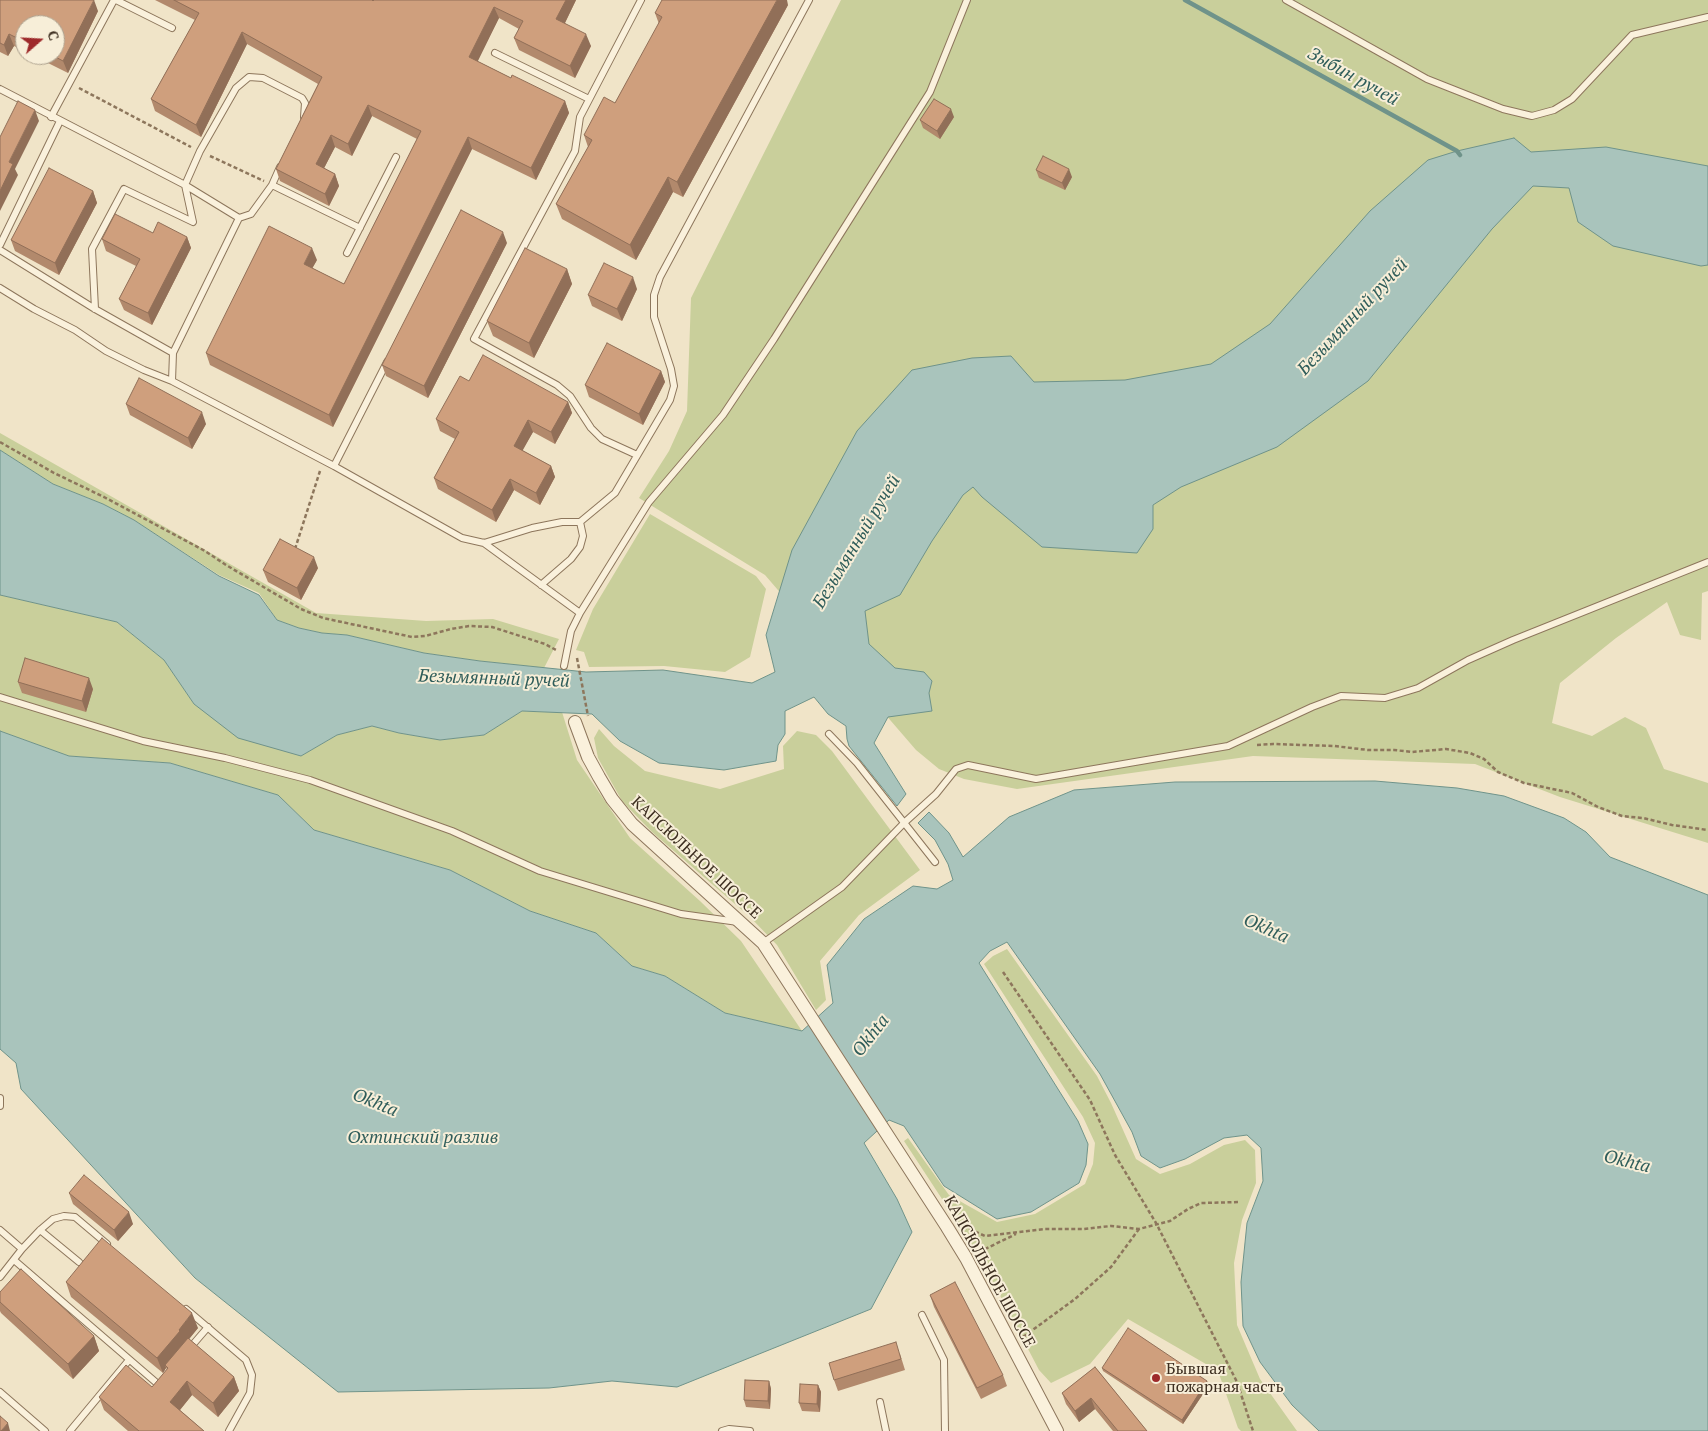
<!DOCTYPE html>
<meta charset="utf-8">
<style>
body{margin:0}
#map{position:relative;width:1708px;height:1431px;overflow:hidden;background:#f0e4c8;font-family:"PT Serif",serif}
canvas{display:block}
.north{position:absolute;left:15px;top:15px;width:50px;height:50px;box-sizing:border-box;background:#f7eed8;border:1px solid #ada18e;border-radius:50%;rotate:71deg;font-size:14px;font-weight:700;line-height:20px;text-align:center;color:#3d2e20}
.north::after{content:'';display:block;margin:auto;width:18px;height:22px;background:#9e2a2b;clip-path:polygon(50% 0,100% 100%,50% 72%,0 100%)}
</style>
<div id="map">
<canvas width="1708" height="1431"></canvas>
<div class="north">С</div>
</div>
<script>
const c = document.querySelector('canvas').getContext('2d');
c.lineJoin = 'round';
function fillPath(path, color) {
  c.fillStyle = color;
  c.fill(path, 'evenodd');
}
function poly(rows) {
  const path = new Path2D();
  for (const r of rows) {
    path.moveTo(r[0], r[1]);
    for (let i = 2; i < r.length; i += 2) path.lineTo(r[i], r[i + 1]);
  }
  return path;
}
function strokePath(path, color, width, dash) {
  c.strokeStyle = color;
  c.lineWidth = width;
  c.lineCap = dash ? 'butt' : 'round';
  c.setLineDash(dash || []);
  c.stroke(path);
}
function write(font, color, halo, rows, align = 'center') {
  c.font = font + ' "PT Serif",serif';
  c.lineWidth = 4;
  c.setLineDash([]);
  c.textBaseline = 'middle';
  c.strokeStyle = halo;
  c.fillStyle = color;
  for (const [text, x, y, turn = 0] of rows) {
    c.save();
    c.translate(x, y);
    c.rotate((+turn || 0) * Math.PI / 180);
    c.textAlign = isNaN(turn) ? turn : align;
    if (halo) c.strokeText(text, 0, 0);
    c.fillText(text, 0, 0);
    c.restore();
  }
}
const green = poly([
 [841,0,1708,0,1708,591,1702,593,1701,640,1680,635,1667,602,1616,638,1560,683,1552,723,1592,736,1625,717,1646,728,1664,769,1708,783,1708,843,1560,797,1475,764,1253,756,1017,789,964,779,939,769,916,750,765,575,639,498,669,451,687,411,691,298],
 [0,433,316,613,426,621,493,619,559,639,544,668,480,661,424,653,347,635,322,633,299,628,277,620,259,593,219,575,134,520,103,504,53,484,0,450],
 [650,514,756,576,766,589,750,657,725,672,664,666,589,667,584,652,576,650,593,609],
 [0,595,117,622,164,660,194,704,301,756,337,735,372,726,399,733,440,740,484,735,522,711,562,712,577,760,630,838,700,901,741,941,802,1031,725,1013,665,976,632,966,596,933,530,911,450,870,314,830,278,795,170,763,69,756,0,731],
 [599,729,614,746,645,771,720,789,784,769,783,746,797,731,816,735,832,751,920,870,859,915,820,961,826,1000,816,1010,777,945,750,917,652,832,622,801,598,758,594,738],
 [1007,949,1097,1076,1111,1103,1136,1159,1160,1174,1190,1164,1224,1145,1245,1140,1255,1150,1256,1183,1242,1220,1234,1263,1237,1325,1260,1379,1297,1431,1241,1431,1238,1428,1218,1371,1128,1319,1090,1364,1051,1383,1039,1370,980,1257,904,1141,908,1138,949,1195,997,1222,1035,1214,1085,1184,1093,1164,1095,1143,1083,1117,984,964,993,956]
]);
const water = poly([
 [1514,138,1531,152,1606,147,1708,166,1708,265,1701,266,1613,246,1578,222,1569,188,1533,186,1492,229,1368,381,1277,447,1181,487,1153,505,1153,529,1137,553,1042,547,982,497,973,487,963,495,932,541,900,595,865,611,869,644,895,668,924,672,932,681,929,693,932,711,888,717,874,743,906,794,897,806,849,746,847,739,846,726,828,714,814,697,785,711,785,734,778,745,776,761,724,770,659,763,620,741,592,714,522,711,484,735,440,740,399,733,372,726,337,735,301,756,238,738,194,704,164,660,117,622,0,595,0,450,53,484,103,504,134,520,219,576,259,595,277,620,299,628,322,633,347,635,424,653,480,661,586,672,663,670,752,683,775,672,766,635,792,550,857,431,912,370,972,358,1011,356,1034,382,1125,380,1211,364,1270,324,1370,211,1428,160,1457,151,1514,138],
 [0,731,69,756,170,763,278,795,314,830,450,870,530,911,596,933,632,966,665,976,725,1013,802,1031,833,1003,827,965,864,919,913,886,937,889,953,880,948,864,935,840,918,823,929,812,949,833,963,857,1009,817,1074,790,1175,782,1375,781,1457,788,1504,796,1564,818,1586,832,1610,857,1708,895,1708,1431,1319,1431,1292,1405,1260,1362,1243,1326,1241,1282,1247,1223,1263,1181,1261,1148,1247,1135,1224,1138,1185,1159,1160,1168,1141,1156,1132,1132,1100,1074,1007,942,990,951,979,963,1078,1121,1088,1144,1086,1165,1079,1183,1031,1212,997,1219,944,1186,904,1126,889,1120,864,1143,897,1199,912,1232,871,1309,677,1387,612,1381,549,1388,338,1392,195,1278,21,1089,16,1063,0,1049,0,731]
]);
const stream = poly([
 [1185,0,1457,151,1460,155]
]);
const path = poly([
 [79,88,191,147],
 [210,156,264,181],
 [0,442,54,473,104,497,205,551,226,565,301,609,323,618,412,637,425,636,451,629,469,626,492,627,545,644,556,650],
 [295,549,320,471],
 [577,658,588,716],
 [1257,745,1273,744,1334,746,1368,750,1394,750,1412,752,1446,749,1470,753,1484,759,1498,772,1524,783,1572,793,1598,807,1622,816,1643,818,1672,825,1708,830],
 [1003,972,1090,1100,1115,1155,1156,1223,1237,1382,1253,1431],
 [963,1227,967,1228,985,1236,1045,1229,1084,1229,1111,1226,1139,1229,1170,1221,1188,1209,1201,1203,1240,1202],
 [979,1252,1016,1234],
 [1023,1337,1075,1299,1111,1267,1139,1229]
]);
const service = poly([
 [116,0,172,28],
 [1286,0,1427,79,1503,109,1532,116,1554,110,1572,99,1632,35,1708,17],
 [495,53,589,99],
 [0,89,185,185,239,218,173,353,172,381,334,466,462,538,484,543,532,528,562,522,580,522],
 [51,117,114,0],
 [272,185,360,228],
 [239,218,251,214,272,185,280,167],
 [0,245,60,121],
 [0,250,95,309,173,353],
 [347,253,396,157],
 [0,288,34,309,75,330,106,351,144,370,172,381],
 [95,309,92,249,124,189,193,222,185,185,200,151,236,88,249,77,263,78,302,98,305,103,304,117],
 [637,455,602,439,591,428,570,396,557,385,474,339,575,151,580,117,641,0],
 [334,466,387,362],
 [484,543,580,613],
 [541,585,571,559,580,547,583,536,580,522,615,493,670,400,674,386,671,369,654,317,654,295,660,277,809,0],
 [564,666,571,631,580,613,649,502,723,415,774,339,930,92,967,0],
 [0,697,143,741,225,758,310,780,452,831,540,871,681,914,738,922],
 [829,734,857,763,935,862],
 [763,943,842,887,905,822,936,794,956,769,968,765,1036,779,1228,746,1312,707,1341,696,1385,698,1418,688,1468,660,1513,640,1708,562],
 [0,1098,0,1106],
 [0,1230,22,1249],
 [40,1230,79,1262],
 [14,1260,159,1385,161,1383],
 [0,1277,22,1249,40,1230,53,1219,64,1216,75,1217,107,1244],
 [186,1309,246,1360,252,1375,250,1393,229,1431],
 [922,1315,944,1360,945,1431],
 [189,1349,208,1327],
 [0,1392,45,1431],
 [880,1402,886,1431],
 [70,1431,129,1360],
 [722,1431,729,1429,750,1431]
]);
const minor = poly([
 [575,722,588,757,599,777,612,799,632,824,763,943,947,1227,966,1258,1057,1431]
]);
const wall = poly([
 [0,0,98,11,68,73,32,55,55,55,25,25,25,51,14,46,8,56,0,52],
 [155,0,372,0,373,1,576,0,565,23,591,46,575,78,519,50,514,38,519,29,499,18,477,61,511,78,565,101,569,113,536,180,472,149,333,427,210,365,206,353,317,260,312,268,344,284,417,139,372,116,352,156,335,147,324,168,335,174,339,186,329,206,280,181,276,169,318,84,247,44,201,137,155,111,151,99,195,20],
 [788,5,683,197,673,192,636,260,562,219,556,204,588,147,584,135,615,103,659,24,655,13],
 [954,117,940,139,923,128,920,120],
 [1036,170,1072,177,1065,190,1039,178],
 [93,191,97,203,59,275,15,251,11,240],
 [153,233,187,237,191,248,152,325,124,310,119,299,136,266,106,251,102,239],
 [507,243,428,398,386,376,382,365],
 [567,269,572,284,534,358,493,336,487,321],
 [637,289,622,321,592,306,588,295],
 [661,371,665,382,643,425,589,397,585,385],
 [469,381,568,402,572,413,555,444,533,432,522,450,551,466,555,477,540,505,514,490,496,522,438,489,434,478,455,439,440,431,436,419],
 [126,404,206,424,192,449,130,415],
 [318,568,301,600,268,582,263,570],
 [18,682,93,689,86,712,22,693],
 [69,1193,133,1224,118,1241,73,1204],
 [66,1282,198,1328,189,1339,234,1377,239,1391,218,1417,192,1395,180,1410,204,1431,128,1431,104,1410,99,1397,152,1387,167,1369,166,1368,163,1373,71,1297],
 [0,1292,94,1336,99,1351,73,1379,1,1313,0,1311],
 [930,1295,1003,1375,1007,1386,981,1399,934,1307],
 [900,1354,905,1370,838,1391,834,1380],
 [1095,1367,1147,1431,1113,1431,1095,1409,1079,1422,1066,1404,1062,1393],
 [1102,1368,1209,1385,1183,1424,1103,1371],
 [769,1381,771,1389,770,1409,746,1407,744,1400],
 [818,1385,821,1392,820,1412,802,1411,799,1403]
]);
const shadedWall = poly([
 [94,0,98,11,68,73,63,61],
 [566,0,576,0,561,31,556,19],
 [777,0,787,0,788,5,683,197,677,182],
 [494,7,499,18,474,69,469,57],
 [242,32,247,44,201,137,196,125],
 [9,34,14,46,8,56,4,45],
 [586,34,591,46,575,78,570,66],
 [565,101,569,113,536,180,531,168],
 [368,105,372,116,352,156,348,144],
 [951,109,954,117,940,139,937,131],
 [35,110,39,121,15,169,18,175,0,211,0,191,9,162],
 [331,135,335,147,320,176,316,164],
 [468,137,472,149,333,427,329,415],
 [1069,169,1072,177,1065,190,1062,183],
 [335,174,339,186,329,206,325,194],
 [668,177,673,192,636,260,630,245],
 [93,191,97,203,59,275,55,263],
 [503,232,507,243,428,398,424,386],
 [187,237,191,248,152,325,148,313],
 [312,248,317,260,308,276,304,264],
 [567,269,572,284,534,358,529,343],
 [633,277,637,289,622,321,617,309],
 [661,371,665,382,643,425,639,414],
 [568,402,572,413,555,444,551,432],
 [202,412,206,424,192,449,188,438],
 [528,420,533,432,519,457,514,446],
 [551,466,555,477,540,505,536,493],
 [510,479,514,490,496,522,492,510],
 [314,557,318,568,301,600,297,588],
 [89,678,93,689,86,712,82,701],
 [129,1212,133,1224,118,1241,114,1230],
 [192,1313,198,1328,185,1344,165,1365,166,1368,163,1373,157,1358],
 [94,1336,99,1351,73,1379,68,1364],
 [234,1377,239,1391,218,1417,213,1403],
 [187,1381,192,1395,175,1416,170,1402],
 [769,1381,771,1389,770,1409,768,1401],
 [1207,1381,1209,1385,1183,1424,1182,1420],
 [818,1385,821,1392,820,1412,817,1404],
 [1091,1398,1095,1409,1079,1422,1075,1411],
 [8,1423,10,1431,1,1431]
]);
const building = poly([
 [0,0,94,0,63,61,52,55,55,55,55,25,25,25,25,42,9,34,4,45,0,43,0,0],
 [174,0,372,0,373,1,374,0,566,0,556,19,586,34,570,66,514,38,523,21,494,7,469,57,511,78,512,75,565,101,531,168,468,137,329,415,206,353,269,226,312,248,304,264,344,284,421,131,368,105,348,144,331,135,316,164,335,174,325,194,276,169,322,77,242,32,196,125,151,99,199,13,174,0],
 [662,0,777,0,677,182,668,177,630,245,556,204,592,140,584,135,604,97,615,103,662,17,655,13,662,0],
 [934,99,951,109,937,131,920,120,934,99],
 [18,101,35,110,9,162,13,164,0,191,0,137,18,101],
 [1043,156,1069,169,1062,183,1036,170,1043,156],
 [49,168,93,191,55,263,11,240,49,168],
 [461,210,503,232,424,386,382,365,461,210],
 [115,214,153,233,158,222,187,237,148,313,119,299,140,259,102,239,115,214],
 [525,248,567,269,529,343,487,321,525,248],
 [604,263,633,277,617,309,588,295,604,263],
 [607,343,661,371,639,414,585,385,607,343],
 [483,355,568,402,551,432,528,420,514,446,551,466,536,493,510,479,492,510,434,478,459,432,436,419,460,376,469,381,483,355],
 [139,378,202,412,188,438,126,404,139,378],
 [280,539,314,557,297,588,263,570,280,539],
 [25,658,89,678,82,701,18,682,25,658],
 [84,1175,129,1212,114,1230,69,1193,84,1175],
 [102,1238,192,1313,179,1330,180,1331,157,1358,66,1282,102,1238],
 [21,1269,94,1336,68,1364,0,1302,0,1292,21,1269],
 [955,1282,1003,1375,977,1388,930,1295,955,1282],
 [1128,1328,1207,1381,1182,1420,1102,1368,1128,1328],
 [188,1338,234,1377,213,1403,187,1381,170,1402,204,1431,139,1431,99,1397,126,1365,152,1387,168,1368,165,1365,188,1338],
 [896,1342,901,1359,834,1380,829,1363,896,1342],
 [1095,1367,1147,1431,1118,1431,1091,1398,1075,1411,1062,1393,1095,1367],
 [745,1380,769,1381,768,1401,744,1400,745,1380],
 [800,1384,818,1385,817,1404,799,1403,800,1384],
 [0,1416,8,1423,1,1431,0,1431,0,1416]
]);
const markers = [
 [1156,1378,5,"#9e2a2b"]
];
const streetNames = [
 ["КАПСЮЛЬНОЕ ШОССЕ",696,858,43],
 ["КАПСЮЛЬНОЕ ШОССЕ",989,1272,61]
];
const poiNames = [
 ["Бывшая",1166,1369],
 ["пожарная часть",1166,1387]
];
const waterNames = [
 ["Зыбин ручей",1353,77,29],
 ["Безымянный ручей",1353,317,-47],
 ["Безымянный ручей",857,542,-59],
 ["Безымянный ручей",494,679,2],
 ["Okhta",1266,929,24],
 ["Okhta",871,1036,-52],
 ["Okhta",375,1103,22],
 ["Охтинский разлив",423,1138],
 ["Okhta",1627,1162,14]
];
fillPath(green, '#c9cf9b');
fillPath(water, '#a9c4bc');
strokePath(water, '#6f938a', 1);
strokePath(stream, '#6f938a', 4.5);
strokePath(service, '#8d765c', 8);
strokePath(minor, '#8d765c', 14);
strokePath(path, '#8d765c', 2.5, [4, 2.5]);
strokePath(service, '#faf1dc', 6);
strokePath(minor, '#faf1dc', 12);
fillPath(wall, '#b2896c');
fillPath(shadedWall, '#916f58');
fillPath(building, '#cf9f7d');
strokePath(building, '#916f58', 1);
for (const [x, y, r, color] of markers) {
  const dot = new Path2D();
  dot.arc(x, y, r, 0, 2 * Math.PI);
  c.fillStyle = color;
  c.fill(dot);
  strokePath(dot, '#f7eed8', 2);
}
write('16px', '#3d2e20', '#f7eed8', streetNames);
write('16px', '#3d2e20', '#f7eed8', poiNames, 'left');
write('italic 18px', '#2f5d5a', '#f7eed8', waterNames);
</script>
